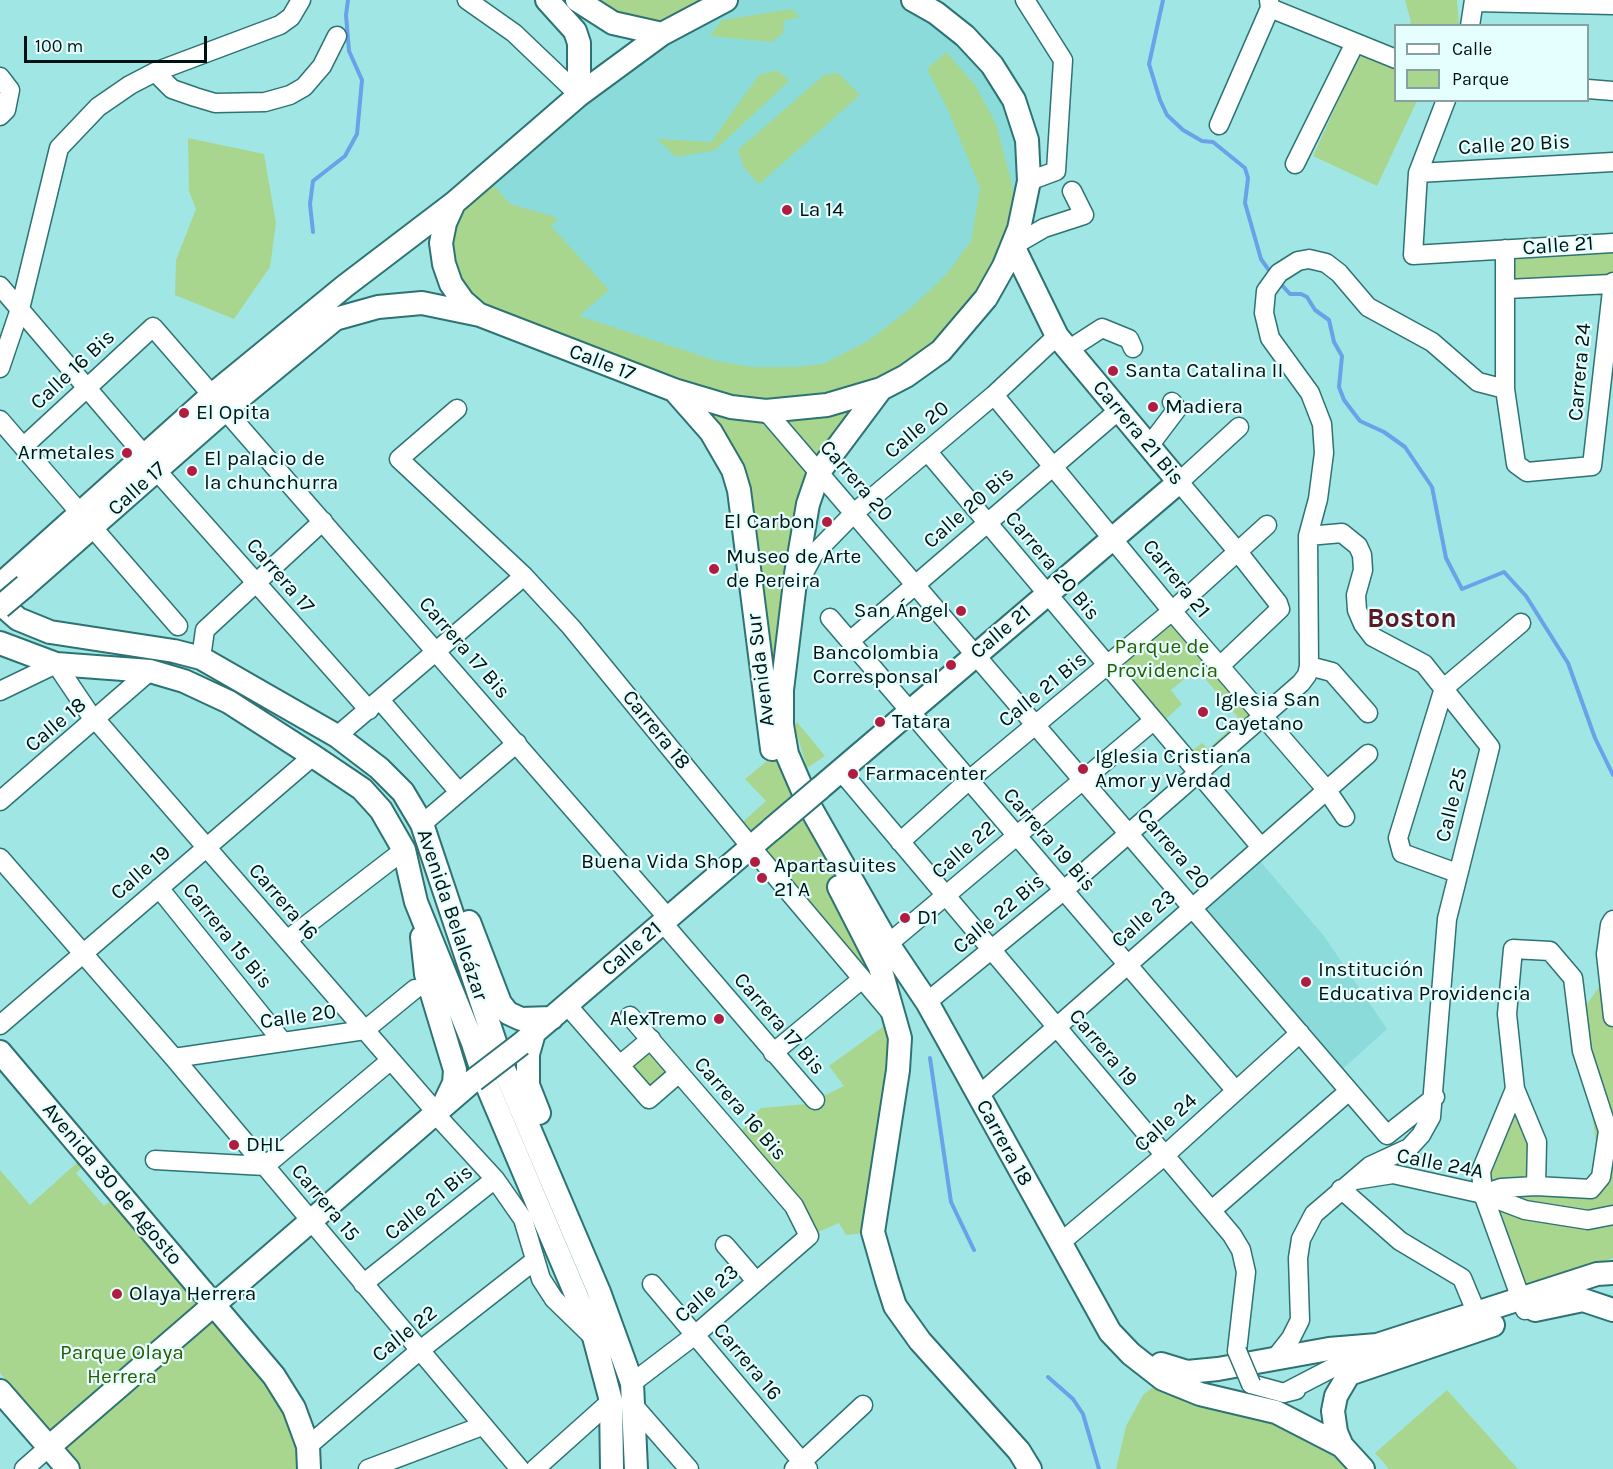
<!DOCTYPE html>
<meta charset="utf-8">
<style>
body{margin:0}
#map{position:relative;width:1613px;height:1469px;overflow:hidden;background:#a0e6e5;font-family:Karla,sans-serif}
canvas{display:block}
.legend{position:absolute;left:1394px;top:24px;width:195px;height:78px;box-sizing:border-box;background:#e4fffe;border:2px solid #89a0a0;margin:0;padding:8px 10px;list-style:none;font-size:18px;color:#001212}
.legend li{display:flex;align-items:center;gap:12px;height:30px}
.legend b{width:30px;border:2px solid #89a0a0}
.scale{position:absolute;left:24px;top:36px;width:183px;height:27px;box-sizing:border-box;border:3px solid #001212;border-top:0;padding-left:8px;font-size:18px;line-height:21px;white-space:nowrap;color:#001212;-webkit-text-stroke:4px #e4fffe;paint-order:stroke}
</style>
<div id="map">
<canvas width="1613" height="1469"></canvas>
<ul class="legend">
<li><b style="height:8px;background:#fff"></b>Calle</li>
<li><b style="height:16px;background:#a9d68e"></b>Parque</li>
</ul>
<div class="scale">100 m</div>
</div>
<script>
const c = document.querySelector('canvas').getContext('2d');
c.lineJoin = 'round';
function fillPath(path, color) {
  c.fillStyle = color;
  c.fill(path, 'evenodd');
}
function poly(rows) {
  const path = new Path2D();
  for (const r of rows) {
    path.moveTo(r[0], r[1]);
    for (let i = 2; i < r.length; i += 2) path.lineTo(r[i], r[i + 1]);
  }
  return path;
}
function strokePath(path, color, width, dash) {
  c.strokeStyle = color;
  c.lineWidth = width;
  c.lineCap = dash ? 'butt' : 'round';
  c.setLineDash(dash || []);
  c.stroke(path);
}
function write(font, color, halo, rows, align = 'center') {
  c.font = font + ' Karla,sans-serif';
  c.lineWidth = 4.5;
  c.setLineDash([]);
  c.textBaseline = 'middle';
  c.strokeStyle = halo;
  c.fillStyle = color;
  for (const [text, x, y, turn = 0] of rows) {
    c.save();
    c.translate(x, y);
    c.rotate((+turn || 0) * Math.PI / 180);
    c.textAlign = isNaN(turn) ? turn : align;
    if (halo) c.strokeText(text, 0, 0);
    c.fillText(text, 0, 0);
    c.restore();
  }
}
const built = poly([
 [726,0,913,0,992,65,1029,181,881,389,573,352,481,178],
 [1253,853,1324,936,1387,1029,1336,1075,1193,907]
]);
const green = poly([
 [577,0,726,0,662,34],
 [1405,0,1457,0,1459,25,1409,25,1411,22],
 [792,9,799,17,784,21,783,33,772,42,710,36,722,20],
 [1362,49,1395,64,1396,100,1417,101,1377,186,1313,156],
 [946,52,975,85,996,124,1011,181,1019,229,1004,266,819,472,777,700,739,490,674,390,480,315,441,243,481,178,496,188,510,204,555,217,557,220,551,226,609,290,579,316,717,361,751,367,794,367,823,364,868,341,911,308,946,275,971,241,980,188,948,110,927,69],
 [777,70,789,81,715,150,676,157,657,139,711,142,759,75],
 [838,73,860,95,759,184,744,168,738,150,824,75],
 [188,138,264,154,276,223,270,267,234,319,175,295,176,260,196,209,189,191],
 [1613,243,1613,282,1507,289,1505,249],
 [1172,611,1263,718,1197,774,1106,667],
 [1197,669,1240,720,1208,749,1202,743,1190,752,1164,721,1182,704,1171,690],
 [797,722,825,756,807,768,794,725],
 [773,756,880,967,895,1018,873,1232,846,1235,839,1223,809,1236,735,1138,761,1108,807,1104,844,1086,829,1066,895,1018,736,828,766,801,745,779],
 [1613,967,1613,1258,1528,1287,1494,1198,1601,1177,1578,1017],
 [651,1039,679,1073,649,1099,620,1065],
 [1515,1089,1537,1142,1536,1186,1483,1194],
 [80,1160,84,1165,76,1173,104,1206,113,1199,278,1398,296,1439,299,1469,80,1469,0,1373,0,1170,30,1205],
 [1163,1379,1238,1402,1363,1469,1116,1469,1126,1426,1143,1395],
 [1447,1390,1518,1469,1389,1469,1375,1453]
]);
const stream = poly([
 [1163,0,1149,64,1160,100,1167,115,1183,130,1202,141,1213,142,1245,168,1248,178,1245,203,1261,259,1268,269],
 [313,232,310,204,313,181,345,156,357,134,362,80,349,51,346,15,348,0],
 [1280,283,1290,294,1301,294,1307,297,1315,310,1329,320,1334,342,1342,356,1339,387,1344,400,1360,421,1384,432,1405,447,1432,487,1446,558,1462,589,1504,572,1526,596,1568,663,1595,738,1613,775],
 [930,1058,951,1202,974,1250],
 [1048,1377,1073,1399,1083,1414,1099,1469]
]);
const minor = poly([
 [467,0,514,33,579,95],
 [1025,0,1063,60,1056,171,1029,181],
 [1474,2,1613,5],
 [1270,8,1396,59],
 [1470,26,1474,0],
 [155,72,172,89,195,97,215,103,265,102,290,95,304,87,322,66,337,36],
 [0,77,10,90,6,110,0,116],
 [1588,89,1613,91],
 [1446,100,1418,173,1413,255,1613,243],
 [1219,125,1270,8,1269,0],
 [1295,164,1355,43],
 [1418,173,1613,162],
 [1013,246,1044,228,1084,215,1072,191],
 [1505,249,1505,389,1516,464,1527,472,1592,466,1613,282],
 [0,286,145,456],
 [1507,289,1611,284],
 [1068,350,1102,328,1129,339,1133,348],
 [0,368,20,309,59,148,98,107,130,85,155,72,280,25,291,17,301,0],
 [994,395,1172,611,1326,789,1345,817],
 [457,409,399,459,524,576,571,627,751,847,892,1014],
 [225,410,668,918],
 [766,411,1387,1135,1435,1097],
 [0,420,81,514],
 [1149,446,1177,409,1172,402],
 [23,447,153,327,212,395],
 [927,451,1260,846],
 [157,471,369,710],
 [93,528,178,626],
 [799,582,814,554,854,513,994,395,1057,336],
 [830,618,1236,1091],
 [850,641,1119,410],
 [201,658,205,630,323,521],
 [1220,666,1280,609,1278,603,1238,552,1179,482,1239,427],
 [1309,666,1332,672,1368,713],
 [1444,688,1398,838,1402,853,1457,873],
 [1444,688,1521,623],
 [0,691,56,664,89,713],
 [380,700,459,792],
 [96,720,436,1112],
 [337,736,524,576],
 [840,770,1232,1235,1241,1250,1246,1272,1237,1351],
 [0,801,150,671],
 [422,824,517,743],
 [900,842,968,781,1172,611,1267,525],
 [0,858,174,1058,520,1469],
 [159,888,282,1041],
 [1613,920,1610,925,1606,954,1613,1017],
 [663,923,815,1100],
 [287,940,404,850],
 [888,944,1153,721],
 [927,1002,1063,891,1301,683,1307,675,1309,666,1308,536],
 [567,1005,649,1099,679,1073],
 [630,1016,794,1206,809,1236,695,1335,632,1383],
 [0,1025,313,756],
 [773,1053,862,979],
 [174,1058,365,1030,415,989],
 [620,1065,651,1039],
 [1515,1089,1481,1171,1483,1194,1525,1310],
 [978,1096,1368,754],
 [431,1117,439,1118,495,1179,523,1219,541,1279,554,1299,590,1334],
 [155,1160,265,1166,391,1060],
 [1355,1180,1393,1174,1483,1194,1525,1210,1588,1220,1613,1215],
 [1341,1189,1400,1241,1462,1278,1477,1314,1471,1322],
 [1483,1194,1501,1188,1536,1186,1591,1189,1601,1177,1608,1131,1582,1051,1573,978,1550,951,1513,949,1507,1014,1515,1089,1537,1142,1536,1186],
 [1212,1210,1349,1091],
 [1060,1243,1164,1156,1300,1033],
 [725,1245,756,1281],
 [363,1284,495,1179],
 [652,1284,808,1469],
 [1276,1357,1291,1338,1300,1320,1298,1258,1301,1239,1314,1214,1370,1166,1409,1148,1421,1135,1431,1117,1447,919,1490,747,1424,664,1373,637,1363,624,1357,610,1356,595,1363,570,1362,555,1358,546,1342,533,1308,536,1318,499,1324,453,1322,424,1310,393,1270,338,1264,313,1266,291,1279,273,1298,261,1309,259,1326,263,1339,273,1368,307,1432,342,1478,382,1505,389],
 [1251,1384,1284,1393,1296,1390],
 [1284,1393,1373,1347],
 [634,1406,689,1469],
 [308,1446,419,1351,534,1261],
 [24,1469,49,1447],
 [368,1469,482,1426],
 [535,1469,611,1401],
 [794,1469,863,1405]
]);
const major = poly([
 [547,0,575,31,579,43,579,95],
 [577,0,613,23,662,34],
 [454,203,445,223,441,243,444,264,451,284,463,301,478,314],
 [881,389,819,472,808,504,796,574,782,690,782,725,787,754,809,805,888,944,927,1002,1110,1332,1131,1354,1163,1379,1200,1394,1276,1412,1342,1446,1363,1469],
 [674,390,711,432,733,470,739,490,772,749],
 [0,585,212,395,345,286,454,203,579,95,662,34,726,0],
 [25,586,225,410,335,319,378,307,422,303,480,315,674,390,731,407,766,411,827,405,881,389,906,376,941,351,986,298,1004,266,1019,229,1029,181,1027,140,1014,100,992,65,965,36,936,13,913,0],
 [0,603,18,619,50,632,174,651,201,658,337,736,379,768,403,792,422,824,504,1069,599,1292,632,1383,636,1469],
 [0,643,56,664,150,671,184,681,229,702,313,756,362,789,381,810,404,850,416,902,473,1043,486,1083,594,1337,611,1401,612,1469],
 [819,789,1179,482,1057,336,1013,246],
 [839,887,880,967,900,1038,898,1070,873,1232,887,1281,895,1306,920,1341,1019,1451,1030,1469],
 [469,922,500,1003,508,1013,521,1019,552,1018],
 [422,937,426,974,455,1070,454,1083,444,1104],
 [534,1033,528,1054,528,1085,539,1113],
 [521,1044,772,829],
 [0,1052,274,1376,294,1408,308,1446,309,1469],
 [1535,1310,1583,1300,1613,1310],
 [1161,1364,1187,1372,1218,1369,1329,1349,1377,1345,1597,1274,1613,1273],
 [0,1391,68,1469],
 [1342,1446,1336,1432,1333,1411,1336,1396,1349,1374,1493,1325],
 [49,1447,474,1080]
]);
const minorBridge = poly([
 [1237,1351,1251,1384]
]);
const majorBridge = poly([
 [0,607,25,586],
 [772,829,819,789],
 [474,1080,521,1044]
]);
const markers = [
 [787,210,6,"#b01d41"],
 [1113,371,6,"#b01d41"],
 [1153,407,6,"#b01d41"],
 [184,413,6,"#b01d41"],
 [127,453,6,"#b01d41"],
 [192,471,6,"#b01d41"],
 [827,522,6,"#b01d41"],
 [714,569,6,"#b01d41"],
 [961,611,6,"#b01d41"],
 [951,665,6,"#b01d41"],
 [1203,712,6,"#b01d41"],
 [880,722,6,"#b01d41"],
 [1083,769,6,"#b01d41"],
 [853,774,6,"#b01d41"],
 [755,862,6,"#b01d41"],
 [762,878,6,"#b01d41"],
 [905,918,6,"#b01d41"],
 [1306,982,6,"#b01d41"],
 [719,1019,6,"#b01d41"],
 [234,1145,6,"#b01d41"],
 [117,1294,6,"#b01d41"]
];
const streetNames = [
 ["Calle 20 Bis",1514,145,-3],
 ["Calle 21",1558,246,-4],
 ["Calle 17",602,363,21],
 ["Calle 16 Bis",73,370,-43],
 ["Carrera 24",1580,372,-85],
 ["Calle 20",917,430,-40],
 ["Carrera 21 Bis",1138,433,50],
 ["Carrera 20",856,481,49],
 ["Calle 17",137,489,-42],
 ["Calle 20 Bis",969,508,-41],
 ["Carrera 20 Bis",1052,566,50],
 ["Carrera 17",280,576,49],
 ["Carrera 21",1176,579,51],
 ["Calle 21",1001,632,-40],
 ["Carrera 17 Bis",464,648,49],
 ["Avenida Sur",761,670,-97],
 ["Calle 21 Bis",1043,690,-39],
 ["Calle 18",56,725,-40],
 ["Carrera 18",656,730,51],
 ["Calle 25",1452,805,-76],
 ["Carrera 19 Bis",1049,840,49],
 ["Carrera 20",1173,849,49],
 ["Calle 22",964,850,-41],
 ["Calle 19",141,873,-41],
 ["Carrera 16",283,902,49],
 ["Calle 22 Bis",999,914,-40],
 ["Avenida Belalcázar",452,915,71],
 ["Calle 23",1144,919,-41],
 ["Carrera 15 Bis",227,936,51],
 ["Calle 21",632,949,-41],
 ["Calle 20",298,1017,-8],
 ["Carrera 17 Bis",779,1024,49],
 ["Carrera 19",1103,1048,50],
 ["Carrera 16 Bis",740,1109,49],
 ["Calle 24",1166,1123,-42],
 ["Carrera 18",1004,1143,61],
 ["Calle 24A",1440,1164,11],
 ["Avenida 30 de Agosto",112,1184,50],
 ["Carrera 15",325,1203,50],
 ["Calle 21 Bis",429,1203,-39],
 ["Calle 23",707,1294,-41],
 ["Calle 22",405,1334,-39],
 ["Carrera 16",747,1362,50]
];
const poiNames = [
 ["La 14",799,210],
 ["Santa Catalina II",1125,371],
 ["Madiera",1165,407],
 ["El Opita",196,413],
 ["Armetales",115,453,"right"],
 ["El palacio de",204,459],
 ["la chunchurra",204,483],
 ["El Carbon",815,522,"right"],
 ["Museo de Arte",726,557],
 ["de Pereira",726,581],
 ["San Ángel",949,611,"right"],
 ["Bancolombia",939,653,"right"],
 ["Corresponsal",939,677,"right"],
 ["Iglesia San",1215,700],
 ["Cayetano",1215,724],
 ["Tatara",892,722],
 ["Iglesia Cristiana",1095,757],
 ["Amor y Verdad",1095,781],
 ["Farmacenter",865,774],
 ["Buena Vida Shop",743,862,"right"],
 ["Apartasuites",774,866],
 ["21 A",774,890],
 ["D1",917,918],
 ["Institución",1318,970],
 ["Educativa Providencia",1318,994],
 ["AlexTremo",707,1019,"right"],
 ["DHL",246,1145],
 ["Olaya Herrera",129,1294]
];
const parkNames = [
 ["Parque de",1162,647],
 ["Providencia",1162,671],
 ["Parque Olaya",122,1353],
 ["Herrera",122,1377]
];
const districtNames = [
 ["Boston",1412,619]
];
fillPath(built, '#8adbda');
fillPath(green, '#a9d68e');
strokePath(stream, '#69a2e9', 4);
strokePath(minor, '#2d7373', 21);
strokePath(major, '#2d7373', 26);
strokePath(minor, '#fff', 18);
strokePath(major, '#fff', 22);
strokePath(minorBridge, '#2d7373', 21, []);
strokePath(majorBridge, '#2d7373', 26, []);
strokePath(minorBridge, '#fff', 18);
strokePath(majorBridge, '#fff', 22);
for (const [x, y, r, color] of markers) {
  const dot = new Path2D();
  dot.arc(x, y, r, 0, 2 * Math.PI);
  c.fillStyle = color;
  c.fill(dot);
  strokePath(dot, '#e4fffe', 2);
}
write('21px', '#001212', '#e4fffe', streetNames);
write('21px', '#001212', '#e4fffe', poiNames, 'left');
write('21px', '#2d5900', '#e4fffe', parkNames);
write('bold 27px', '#5e1825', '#e4fffe', districtNames);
</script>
